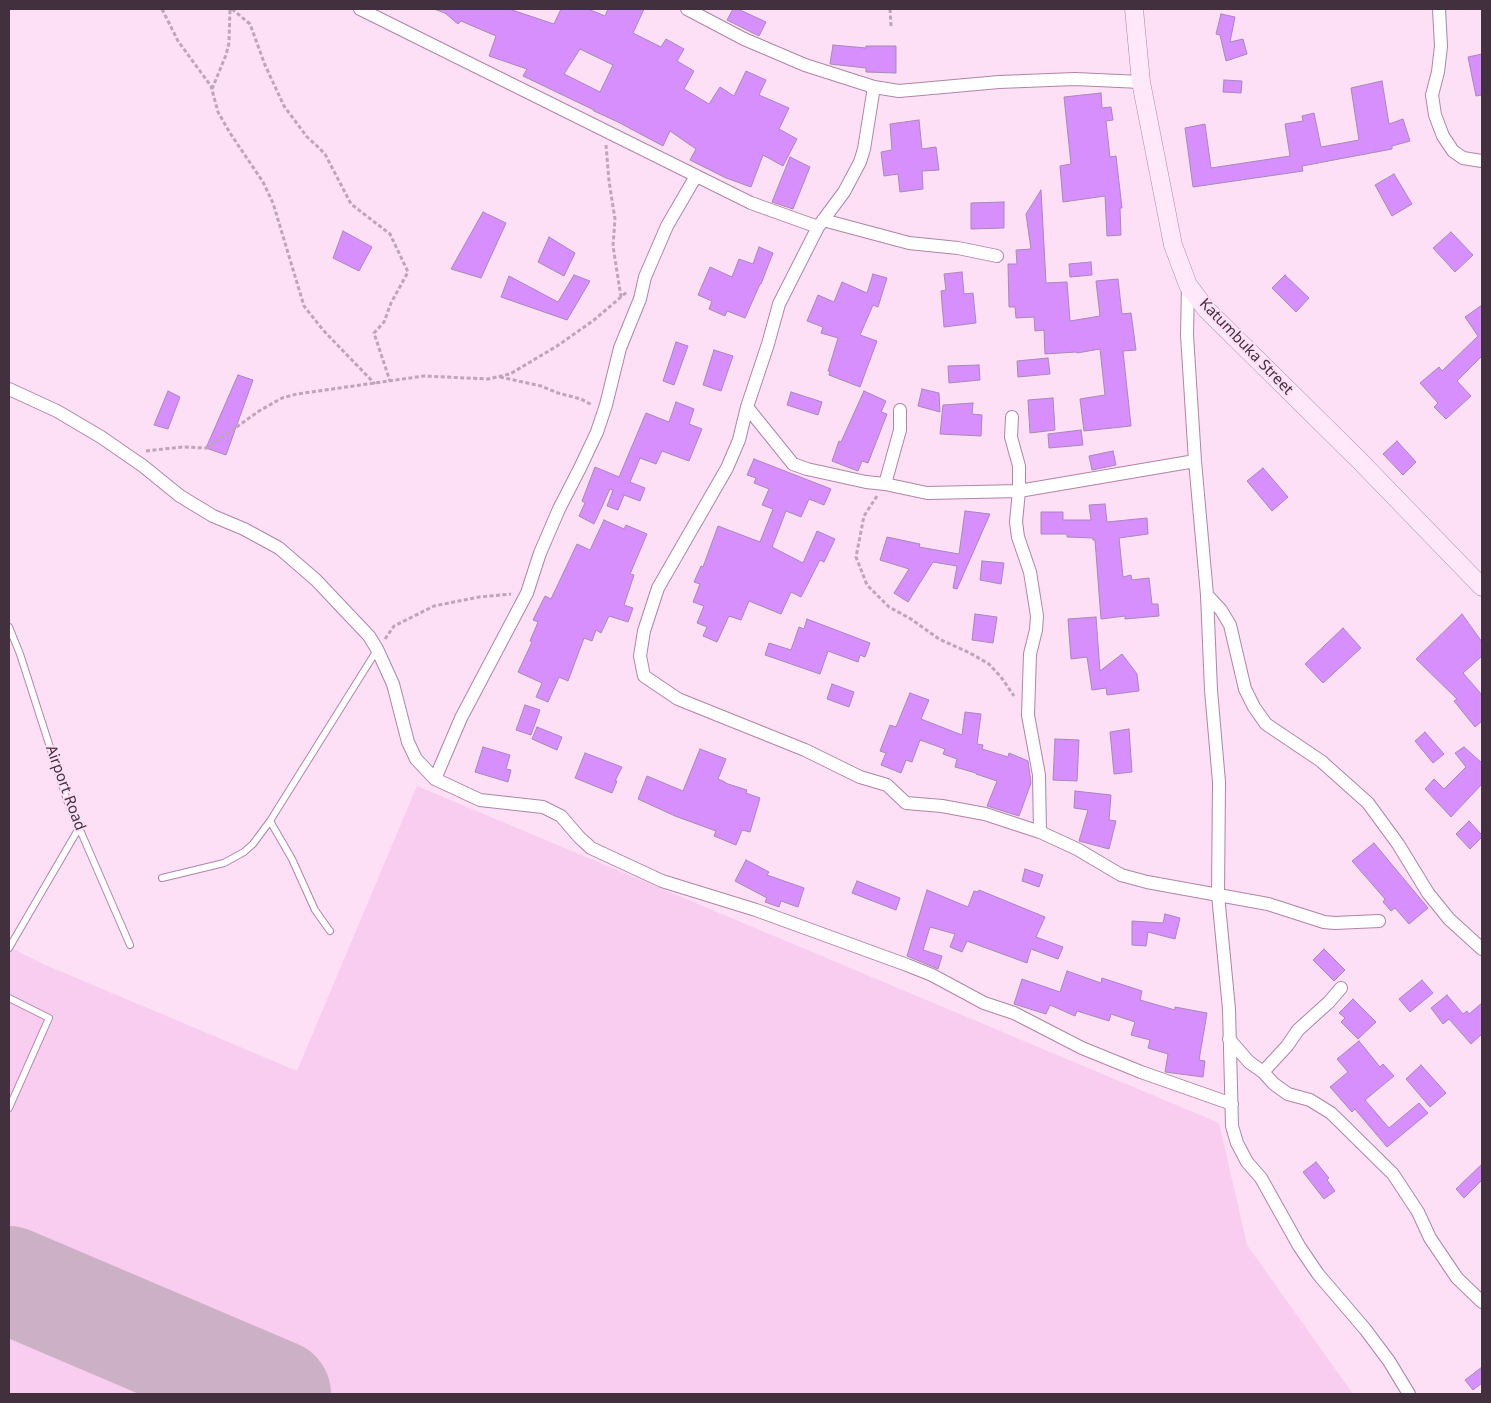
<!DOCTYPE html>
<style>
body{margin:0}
#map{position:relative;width:1491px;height:1403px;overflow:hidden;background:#fddff6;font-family:"Noto Sans",sans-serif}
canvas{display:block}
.frame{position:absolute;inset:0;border:10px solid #43303f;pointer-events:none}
</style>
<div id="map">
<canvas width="1491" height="1403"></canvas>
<div class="frame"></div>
</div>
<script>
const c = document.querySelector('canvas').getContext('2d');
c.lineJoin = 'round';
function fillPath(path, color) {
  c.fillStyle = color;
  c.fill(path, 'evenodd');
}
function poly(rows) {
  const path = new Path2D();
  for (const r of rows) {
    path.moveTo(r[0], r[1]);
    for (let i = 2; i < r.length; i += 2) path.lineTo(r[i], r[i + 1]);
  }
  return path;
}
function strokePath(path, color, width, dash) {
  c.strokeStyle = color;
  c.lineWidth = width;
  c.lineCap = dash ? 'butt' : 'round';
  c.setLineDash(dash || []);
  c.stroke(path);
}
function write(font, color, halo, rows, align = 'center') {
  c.font = font + ' "Noto Sans",sans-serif';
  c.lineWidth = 4;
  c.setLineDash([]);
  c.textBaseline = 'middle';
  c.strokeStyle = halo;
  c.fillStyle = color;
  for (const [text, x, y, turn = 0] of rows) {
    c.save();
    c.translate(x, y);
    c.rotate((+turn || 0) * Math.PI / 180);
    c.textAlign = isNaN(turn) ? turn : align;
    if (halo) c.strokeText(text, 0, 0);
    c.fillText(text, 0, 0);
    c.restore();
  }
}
const built = poly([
 [417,786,1219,1123,1247,1245,1353,1394,9,1394,9,947,43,964,297,1071]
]);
const runway = poly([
 [9,1280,277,1394]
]);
const building = poly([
 [434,9,509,9,554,24,561,9,588,9,605,16,608,9,644,9,633,33,661,47,666,39,684,49,677,61,694,71,684,89,709,104,720,87,734,96,746,71,766,80,759,95,789,108,779,129,797,139,783,166,763,155,751,187,726,178,690,160,696,149,670,131,663,146,618,122,594,111,594,110,523,76,527,69,489,56,496,36,461,21,458,24,445,13,434,9],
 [580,49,613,65,600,92,564,74,580,49],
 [733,9,738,9,766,22,759,36,727,20,733,9],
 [1221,14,1235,17,1230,42,1243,39,1247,54,1226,61,1220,35,1216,34,1221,14],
 [833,45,866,48,866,46,896,46,896,73,866,72,866,68,830,64,833,45],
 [1482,54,1482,95,1476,96,1468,57,1482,54],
 [1224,80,1242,81,1241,93,1223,92,1224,80],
 [1382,81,1389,124,1403,119,1410,141,1392,146,1392,149,1302,166,1303,171,1193,187,1185,128,1205,124,1211,168,1290,156,1285,124,1303,121,1302,116,1314,113,1321,147,1359,140,1351,88,1382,81],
 [1101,93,1102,108,1111,107,1113,120,1106,121,1110,157,1116,156,1122,208,1120,208,1121,235,1107,236,1105,196,1063,202,1060,166,1071,164,1064,97,1101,93],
 [919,120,922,149,936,147,939,170,922,171,923,189,900,192,898,174,884,176,881,152,892,150,890,124,919,120],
 [790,157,810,167,793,209,772,202,790,157],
 [1394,174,1412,204,1392,216,1375,185,1394,174],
 [1041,190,1046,283,1067,282,1070,321,1100,316,1096,281,1118,279,1122,314,1131,313,1136,350,1123,351,1131,426,1084,431,1080,399,1105,395,1100,349,1077,353,1076,352,1045,354,1044,330,1035,331,1034,317,1016,318,1015,307,1009,307,1008,264,1017,264,1016,250,1031,249,1026,214,1041,190],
 [1004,202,1004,228,971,229,971,203,1004,202],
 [483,212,506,223,481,278,451,269,483,212],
 [343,231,372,247,359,271,333,258,343,231],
 [1451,232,1473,255,1455,272,1433,248,1451,232],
 [549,237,575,253,564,276,538,262,549,237],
 [759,247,773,253,761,284,760,284,745,318,727,311,725,316,709,309,712,301,698,295,710,267,732,277,739,259,753,264,759,247],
 [1091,262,1092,275,1070,277,1069,264,1091,262],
 [962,272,964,294,973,293,976,323,944,327,941,291,946,290,944,274,962,272],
 [873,274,887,278,878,307,873,305,860,335,877,341,860,387,829,375,830,371,828,371,838,338,821,333,823,327,807,321,818,295,834,302,842,282,867,293,873,274],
 [574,275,590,281,567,320,501,297,509,276,558,302,574,275],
 [1285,275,1309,298,1296,312,1272,288,1285,275],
 [1482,305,1482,356,1457,381,1471,396,1446,419,1434,407,1438,403,1420,383,1439,367,1442,371,1478,336,1465,317,1482,305],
 [676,342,688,346,674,385,663,381,676,342],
 [714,350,733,356,721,391,703,385,714,350],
 [1048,358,1050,374,1018,377,1017,361,1048,358],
 [979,365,980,380,949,383,948,366,979,365],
 [238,375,253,380,226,455,206,448,238,375],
 [922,389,939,393,940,412,918,406,922,389],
 [168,391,180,397,168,429,154,425,168,391],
 [864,391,886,401,881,412,887,414,868,463,862,461,858,471,832,461,839,441,841,442,864,391],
 [791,392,822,402,818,415,787,405,791,392],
 [1053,398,1055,430,1030,433,1028,400,1053,398],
 [676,402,694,409,689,424,702,429,689,461,662,451,656,464,640,458,630,482,645,488,640,501,624,495,618,510,607,506,613,490,610,489,594,524,579,516,585,503,582,501,595,467,619,477,646,413,669,422,676,402],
 [973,403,972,414,982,415,981,436,940,434,943,405,973,403],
 [1081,430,1083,445,1049,448,1048,434,1081,430],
 [1397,441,1416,462,1403,475,1383,454,1397,441],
 [1113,451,1116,465,1092,470,1089,456,1113,451],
 [754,459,831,489,824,505,809,499,801,517,786,511,772,547,803,563,817,531,835,539,824,562,820,560,801,597,791,592,781,614,749,601,741,620,729,616,717,642,703,636,707,627,697,623,704,606,693,602,700,584,694,582,701,566,703,567,718,526,760,542,773,509,762,505,769,489,754,483,756,478,747,475,754,459],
 [1263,468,1288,497,1272,511,1247,481,1263,468],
 [1105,504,1107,522,1147,518,1148,534,1119,538,1123,577,1131,575,1132,580,1149,578,1152,604,1158,604,1159,616,1125,619,1125,616,1101,619,1095,540,1093,540,1093,538,1067,537,1067,534,1041,534,1041,512,1063,512,1063,520,1091,520,1089,505,1105,504],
 [965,511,990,514,957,589,953,588,957,566,933,562,908,602,894,593,909,569,880,560,887,537,920,544,919,547,959,554,965,511],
 [604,520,624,529,626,525,647,534,630,574,634,575,624,605,633,608,628,622,609,616,601,633,596,630,592,641,584,638,568,681,559,677,548,702,536,697,542,683,518,672,532,642,530,641,538,622,533,620,545,596,551,599,577,544,590,550,604,520],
 [982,561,1004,563,1001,584,980,580,982,561],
 [975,614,997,617,993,643,972,640,975,614],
 [1462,614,1482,642,1482,656,1463,673,1482,695,1482,721,1475,727,1454,701,1457,699,1416,659,1462,614],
 [1096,617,1100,671,1122,654,1137,674,1139,691,1107,695,1106,688,1092,690,1087,657,1071,659,1068,619,1096,617],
 [807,619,870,643,865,657,860,655,858,662,828,651,820,674,765,655,769,643,791,650,799,627,804,629,807,619],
 [1343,628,1361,648,1323,683,1305,664,1343,628],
 [832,684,854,692,849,707,827,699,832,684],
 [910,693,929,700,921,719,962,735,965,712,981,714,977,744,983,745,982,749,1008,757,1009,753,1028,761,1031,783,1019,816,987,806,997,781,976,774,976,773,955,767,957,759,943,754,945,749,920,740,912,762,906,760,901,773,881,765,886,753,880,751,890,725,896,727,910,693],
 [525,705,540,710,531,735,516,730,525,705],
 [537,727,562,737,557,750,532,739,537,727],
 [1129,729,1132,772,1114,774,1110,732,1129,729],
 [1425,732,1444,754,1433,763,1415,741,1425,732],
 [1055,739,1079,740,1077,781,1053,780,1055,739],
 [483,747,510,755,506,769,511,770,508,782,475,772,483,747],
 [1464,747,1482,763,1482,784,1451,817,1425,789,1434,779,1444,789,1466,767,1455,753,1464,747],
 [700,749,726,759,718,779,725,782,725,783,747,790,746,793,760,798,750,832,742,830,736,845,714,836,716,831,675,816,638,799,647,776,683,791,700,749],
 [585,753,622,767,615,781,617,781,612,793,575,778,585,753],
 [1075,791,1111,795,1109,820,1116,821,1109,849,1079,841,1088,810,1074,808,1075,791],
 [1469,821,1482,835,1482,837,1470,849,1456,834,1469,821],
 [1374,843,1428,908,1409,924,1395,908,1391,911,1383,902,1385,899,1352,861,1374,843],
 [746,860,769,872,767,875,804,888,798,907,781,901,779,907,765,902,767,898,735,881,746,860],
 [1025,869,1043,875,1039,887,1022,881,1025,869],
 [857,881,900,898,896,910,852,893,857,881],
 [927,890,968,907,974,891,978,892,979,890,1045,917,1036,937,1063,947,1058,959,1031,949,1027,963,967,941,962,952,950,947,955,934,930,927,923,950,942,956,938,969,907,956,927,890],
 [1165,914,1180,918,1175,939,1148,932,1146,946,1132,945,1132,921,1163,923,1165,914],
 [1324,949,1345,970,1334,981,1313,960,1324,949],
 [1067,971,1101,983,1102,978,1142,991,1140,1000,1175,1010,1175,1007,1207,1013,1199,1060,1205,1061,1203,1077,1165,1072,1168,1054,1148,1048,1150,1040,1131,1035,1135,1022,1111,1014,1109,1021,1077,1011,1075,1016,1050,1005,1046,1014,1014,1004,1022,979,1060,992,1067,971],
 [1422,980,1433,993,1410,1012,1399,999,1422,980],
 [1447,995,1463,1014,1467,1011,1469,1014,1482,1003,1482,1034,1471,1044,1449,1019,1443,1024,1431,1008,1447,995],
 [1353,999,1376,1022,1358,1039,1341,1022,1345,1018,1339,1013,1353,999],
 [1359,1041,1380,1067,1383,1064,1394,1076,1365,1100,1389,1128,1419,1103,1428,1113,1387,1147,1355,1109,1352,1112,1330,1087,1348,1072,1337,1059,1359,1041],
 [1421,1065,1446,1093,1430,1107,1406,1079,1421,1065],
 [1316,1162,1329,1178,1327,1180,1335,1191,1324,1199,1303,1172,1316,1162],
 [1482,1164,1482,1180,1464,1198,1456,1189,1482,1164],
 [1482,1367,1482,1383,1473,1390,1465,1380,1482,1367]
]);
const path = poly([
 [162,9,178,41,211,86,218,112,230,133,263,182,273,203,304,306,323,330,375,384],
 [232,9,250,24,265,65,284,106,307,137,316,145,325,154,351,204,390,234,408,272,391,303,384,322,374,333,390,381],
 [890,9,891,26],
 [212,89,226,55,229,43,230,9],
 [606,145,609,181,615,219,613,246,621,297],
 [500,377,541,386,558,393,581,399,592,405],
 [146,451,182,447,207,448,259,411,282,398,297,394,424,376,488,379,510,374,557,346,594,320,628,291],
 [877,496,864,516,856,557,867,585,889,607,911,619,939,639,970,653,989,664,1001,677,1014,696],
 [385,639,394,626,434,606,479,597,511,594]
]);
const lane = poly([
 [9,627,20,654,67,800,130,945],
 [270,821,292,859,315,910,330,931],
 [162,878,224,863,244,852,253,844,270,821,377,650],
 [9,948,79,828],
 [9,998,49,1018,9,1108]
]);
const street = poly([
 [360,9,751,203,818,227],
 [687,9,744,39,805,65,874,87,899,91,999,82,1075,79,1141,82],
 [1439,9,1441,46,1438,72,1432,95,1435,115,1443,136,1453,151,1463,158,1482,161],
 [874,87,864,149,860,162,844,192,818,227,779,304,768,344,747,407,739,440,727,468,658,588,644,631,640,656,644,676,678,699,805,750,860,777,887,785,906,803,942,806,985,814,1040,832,1077,849,1121,875,1147,882,1268,904,1324,922,1335,923,1379,921],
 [823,220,909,243,958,248,997,256],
 [1188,285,1187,335,1195,461,1207,595,1211,690,1219,782,1218,895,1229,1009,1232,1126,1237,1143,1247,1162,1261,1178,1299,1246,1318,1274,1365,1329,1389,1361,1409,1394],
 [9,389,57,411,101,437,143,466,180,496,213,516,244,529,279,548,316,580,369,636,377,649,393,684,408,742,416,759,435,779,480,800,543,807,561,816,579,837,591,848,662,881,756,910,907,965,932,975,984,1003,1014,1013,1082,1048,1141,1072,1232,1104],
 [747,407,793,464,807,469,866,482,885,484,927,493,1019,491,1195,461],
 [1012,417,1011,437,1019,466,1019,491,1016,522,1018,537,1030,572,1037,616,1036,630,1030,654,1028,715,1039,775,1040,832],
 [885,484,900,430,900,410],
 [1207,595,1221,610,1230,625,1245,689,1254,707,1266,724,1321,761,1368,803,1398,844,1428,893,1449,919,1482,949],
 [435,779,461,718,527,593,540,553,559,509,580,468,597,432,606,405,620,348,640,299,645,277,667,226,696,176],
 [1229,1039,1249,1062,1263,1072,1274,1084,1288,1094,1310,1100,1331,1113,1393,1174,1418,1212,1430,1238,1457,1278,1482,1302],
 [1263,1072,1287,1046,1298,1030,1329,1002,1341,988]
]);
const secondary = poly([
 [1134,9,1141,82,1173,245,1188,285,1206,309,1359,460,1482,587]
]);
const streetNames = [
 ["Katumbuka Street",1246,347,46],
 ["Airport Road",65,788,70]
];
fillPath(built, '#f9cdf0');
strokePath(runway, '#ccb1c6', 108);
fillPath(building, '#d78ffd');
strokePath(building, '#a789b7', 1);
strokePath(lane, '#b184a8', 8);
strokePath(street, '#b184a8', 14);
strokePath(secondary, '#b184a8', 19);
strokePath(path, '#bfa5b9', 3, [4, 2.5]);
strokePath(lane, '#fff', 6);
strokePath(street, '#fff', 12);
strokePath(secondary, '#fee8fa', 18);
write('15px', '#43303f', '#fddff6', streetNames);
</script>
